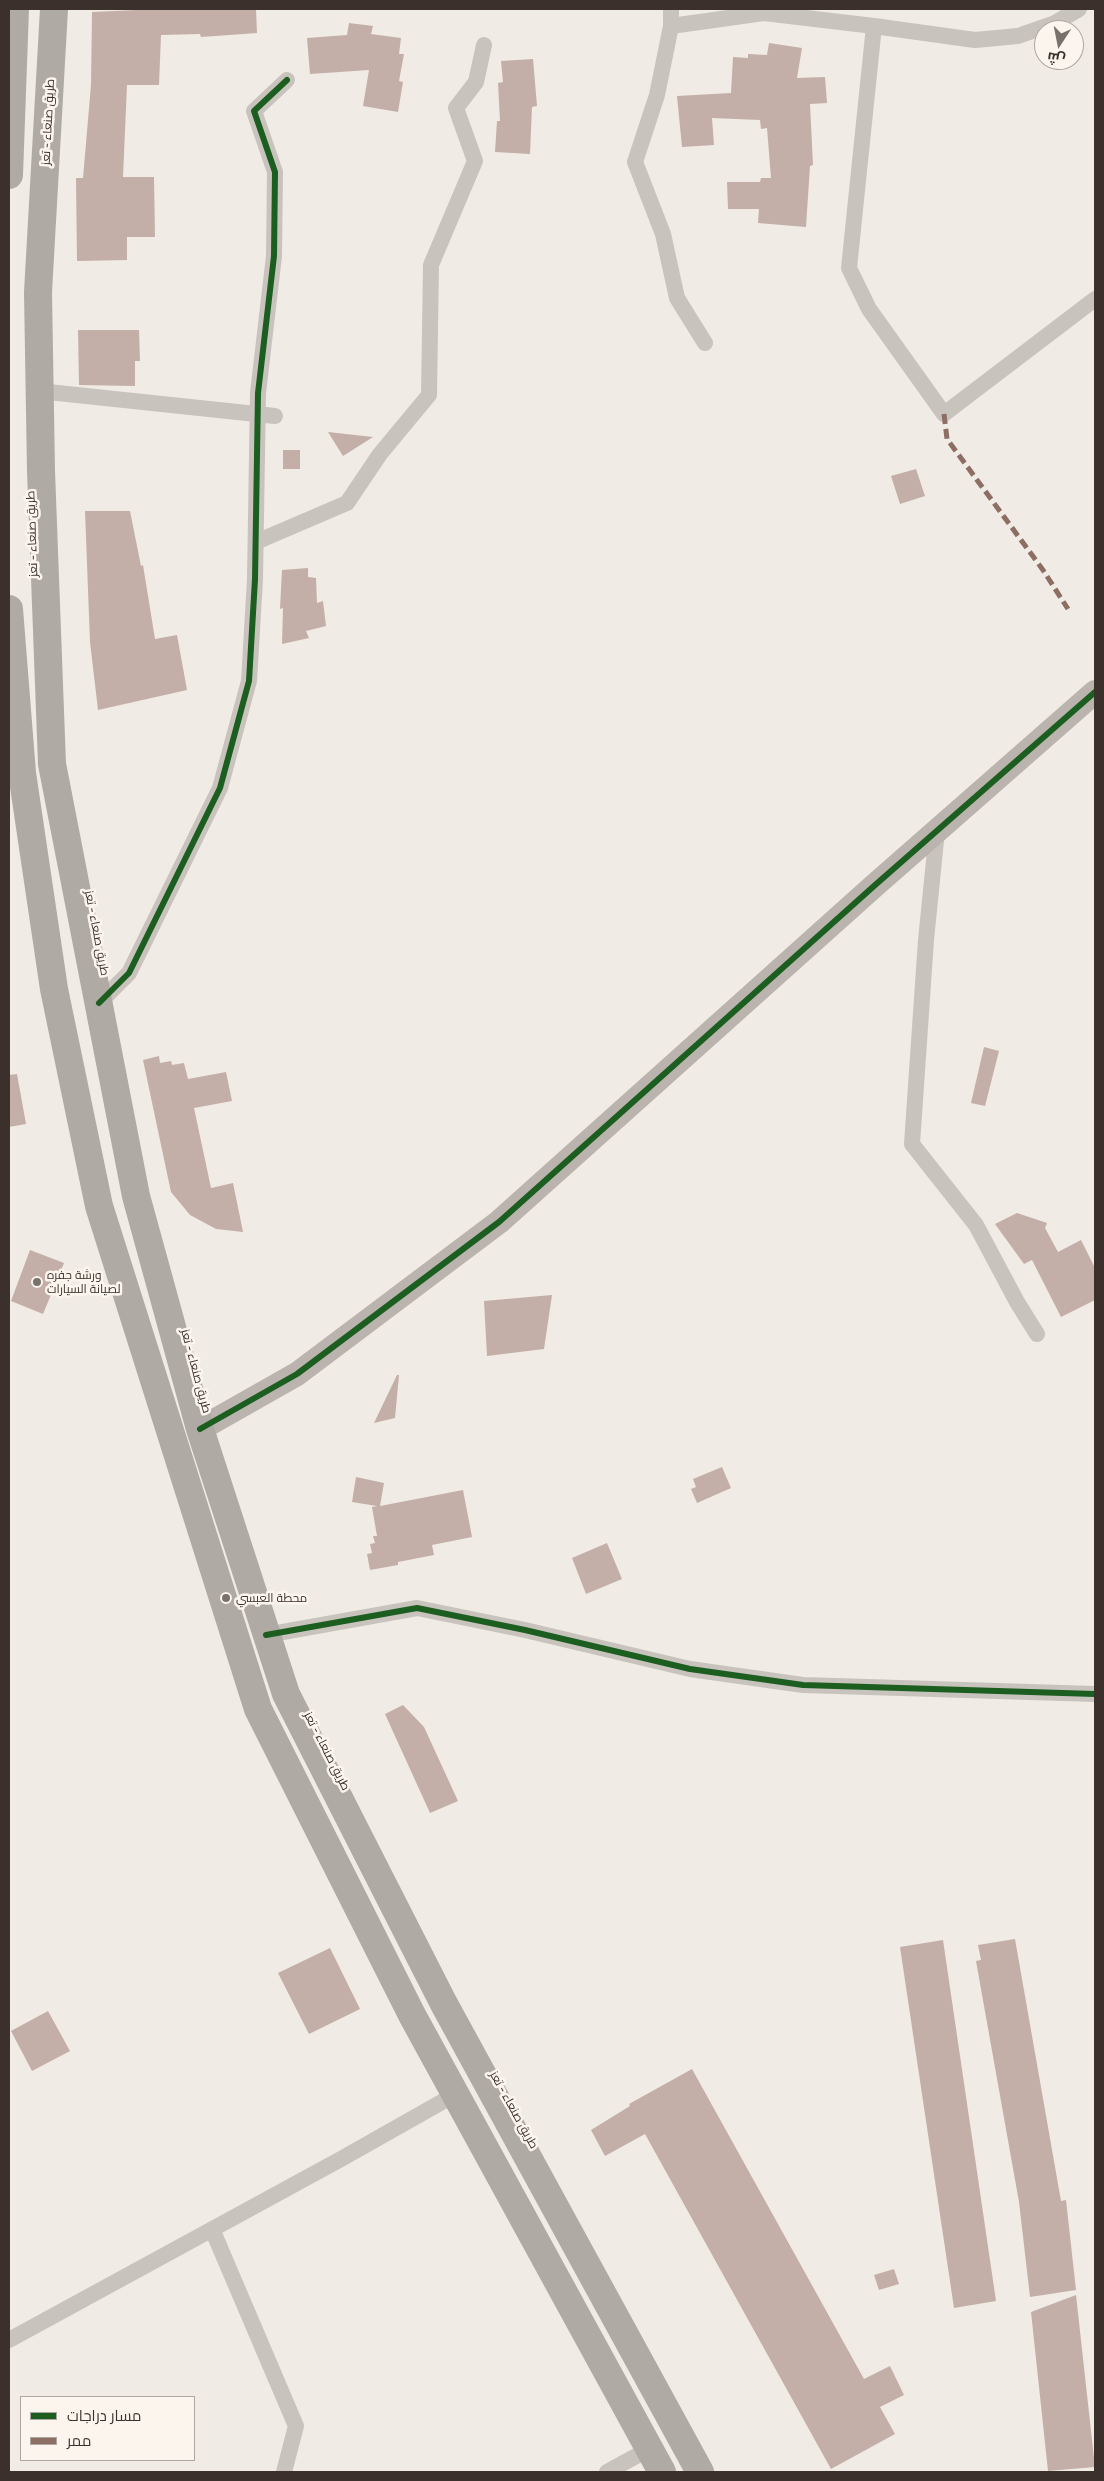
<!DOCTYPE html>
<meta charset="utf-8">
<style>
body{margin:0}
#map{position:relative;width:1104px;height:2481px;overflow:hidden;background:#f0ebe5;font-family:"Golos Text",Cairo,sans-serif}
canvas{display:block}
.frame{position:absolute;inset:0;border:10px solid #3b302b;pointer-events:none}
.legend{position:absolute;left:20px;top:2396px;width:175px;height:65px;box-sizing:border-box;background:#fbf5ee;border:1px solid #aea6a0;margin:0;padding:6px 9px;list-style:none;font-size:15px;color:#3b302b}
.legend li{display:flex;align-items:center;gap:10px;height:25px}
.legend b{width:25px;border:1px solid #aea6a0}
.north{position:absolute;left:1034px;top:20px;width:50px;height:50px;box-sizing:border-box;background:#fbf5ee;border:1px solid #aea6a0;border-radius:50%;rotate:191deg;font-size:14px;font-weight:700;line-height:20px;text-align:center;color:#3b302b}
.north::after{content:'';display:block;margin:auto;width:18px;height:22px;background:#7a716c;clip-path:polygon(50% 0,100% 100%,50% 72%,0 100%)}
</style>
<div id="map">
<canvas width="1104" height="2481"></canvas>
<div class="frame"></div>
<ul class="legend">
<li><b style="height:6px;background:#1b5e20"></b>مسار دراجات</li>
<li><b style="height:6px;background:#8d6e63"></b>ممر</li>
</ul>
<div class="north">ش</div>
</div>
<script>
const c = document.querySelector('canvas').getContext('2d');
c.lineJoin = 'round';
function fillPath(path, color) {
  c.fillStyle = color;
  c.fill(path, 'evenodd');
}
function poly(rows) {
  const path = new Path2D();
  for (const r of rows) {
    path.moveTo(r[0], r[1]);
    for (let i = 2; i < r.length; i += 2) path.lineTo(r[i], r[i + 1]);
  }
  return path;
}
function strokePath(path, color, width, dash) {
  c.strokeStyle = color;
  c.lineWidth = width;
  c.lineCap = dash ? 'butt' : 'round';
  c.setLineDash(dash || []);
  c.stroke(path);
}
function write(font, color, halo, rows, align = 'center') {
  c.font = font + ' "Golos Text",Cairo,sans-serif';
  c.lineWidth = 5;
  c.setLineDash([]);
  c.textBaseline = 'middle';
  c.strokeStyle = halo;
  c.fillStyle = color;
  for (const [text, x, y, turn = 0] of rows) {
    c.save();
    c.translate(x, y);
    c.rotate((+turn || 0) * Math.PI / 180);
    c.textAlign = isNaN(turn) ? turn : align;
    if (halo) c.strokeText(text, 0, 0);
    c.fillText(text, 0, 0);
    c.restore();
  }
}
const building = poly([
 [159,9,256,9,257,33,201,37,200,34,161,35,159,85,127,85,123,177,154,177,155,237,127,237,127,260,77,261,76,178,83,178,91,85,92,12],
 [349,23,373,26,371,34,401,38,399,54,404,54,399,81,403,82,398,112,363,106,369,70,310,74,307,38,347,35],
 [769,43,802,48,797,78,825,77,827,103,810,104,813,165,810,166,806,227,758,223,759,209,728,209,727,182,760,182,761,178,771,178,767,128,761,129,760,120,712,118,714,145,682,147,677,96,731,93,733,57,748,58,748,54,767,55],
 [533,59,537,106,532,107,530,154,495,152,497,121,500,121,498,83,503,82,501,61],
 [78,330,139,330,140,361,135,361,135,386,79,385],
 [328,432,373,437,343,456],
 [283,450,300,450,300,469,283,469],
 [916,469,925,496,900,504,891,476],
 [85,511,130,511,141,566,143,565,155,639,177,635,187,690,98,710,90,642],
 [308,568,308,577,316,578,317,603,323,601,326,626,306,631,309,638,282,644,283,608,280,609,282,570],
 [984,1047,999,1051,985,1106,971,1103],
 [159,1056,160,1063,171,1061,172,1065,184,1063,188,1079,226,1072,232,1101,194,1108,211,1188,233,1183,243,1232,216,1229,190,1215,171,1192,143,1060],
 [17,1074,26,1124,9,1127,9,1075],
 [1017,1213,1047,1223,1045,1228,1058,1252,1081,1240,1095,1268,1095,1300,1061,1317,1032,1260,1024,1264,995,1224],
 [30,1250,64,1263,43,1314,11,1301],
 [552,1295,544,1349,487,1356,484,1301],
 [397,1375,399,1375,395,1418,374,1423],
 [722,1467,731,1488,697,1503,691,1489,696,1487,693,1479],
 [356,1477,384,1483,380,1506,463,1490,472,1537,432,1545,434,1555,398,1562,398,1565,370,1570,367,1554,372,1553,370,1544,375,1543,373,1536,377,1536,372,1507,377,1506,352,1502],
 [607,1543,622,1579,586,1594,572,1558],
 [403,1705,424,1727,458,1801,430,1813,385,1714],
 [1015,1939,1061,2201,1066,2200,1076,2290,1030,2297,1019,2202,976,1961,981,1960,978,1945],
 [943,1940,996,2301,954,2308,900,1947],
 [330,1948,360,2009,309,2034,278,1973],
 [48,2011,70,2051,32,2071,11,2031],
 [692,2069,864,2379,890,2366,904,2395,880,2407,895,2434,831,2469,645,2134,605,2156,591,2130,630,2106,629,2104],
 [894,2269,899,2284,879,2290,874,2275],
 [1076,2295,1095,2467,1048,2471,1031,2312]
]);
const street = poly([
 [671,9,671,26,657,95,635,162,663,234,677,298,705,343],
 [671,26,764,13,874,26,849,268,869,309,944,414,1095,299],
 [874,26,975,40,1018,36,1055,23,1079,9],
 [39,391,275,416],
 [256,542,347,503,380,454,429,395,431,265,475,161,456,108,476,82,484,45],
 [937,831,926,940,912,1144,976,1225,1017,1302,1037,1334],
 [99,1003,129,973,220,788,249,681,255,579,258,393,274,256,275,172,254,111,287,80],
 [266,1635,417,1608,525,1630,690,1669,803,1685,1095,1694],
 [212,2229,296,2426,284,2472],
 [9,2340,341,2159,456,2094],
 [607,2472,649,2449]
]);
const secondary = poly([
 [200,1429,297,1374,499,1222,874,886,1095,692]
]);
const highway = poly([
 [54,9,38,292,41,471,52,764,136,1196,200,1429,286,1694,444,2004,700,2472],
 [9,175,15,9],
 [9,609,22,773,54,989,99,1206,258,1709,412,2015,662,2472]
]);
const quiet = poly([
 [944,414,947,439,1043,570,1068,609]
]);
const cycleway = poly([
 [99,1003,129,973,220,788,249,681,255,579,258,393,274,256,275,172,254,111,287,80],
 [200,1429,297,1374,499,1222,874,886,1095,692],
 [266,1635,417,1608,525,1630,690,1669,803,1685,1095,1694]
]);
const markers = [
 [37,1282,5,"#7a716c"],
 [226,1598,5,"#7a716c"]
];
const streetNames = [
 ["طريق صنعاء - تعز",48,122,-87],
 ["طريق صنعاء - تعز",32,534,-92],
 ["طريق صنعاء - تعز",97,933,79],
 ["طريق صنعاء - تعز",196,1371,75],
 ["طريق صنعاء - تعز",327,1751,63],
 ["طريق صنعاء - تعز",514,2110,61]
];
const poiNames = [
 ["ورشة جفره",47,1275],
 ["لصيانة السيارات",47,1289],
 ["محطة العبسي",236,1598]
];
fillPath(building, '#c3afa7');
strokePath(street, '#c9c3be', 16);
strokePath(secondary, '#bab3ae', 24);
strokePath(highway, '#afaaa4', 28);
strokePath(quiet, '#8d6e63', 5, [10, 5]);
strokePath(cycleway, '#1b5e20', 6);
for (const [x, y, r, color] of markers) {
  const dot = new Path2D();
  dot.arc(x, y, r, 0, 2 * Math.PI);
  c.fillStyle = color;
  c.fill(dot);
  strokePath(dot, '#fbf5ee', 2);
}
write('12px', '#3b302b', '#fbf5ee', streetNames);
write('12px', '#3b302b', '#fbf5ee', poiNames, 'left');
</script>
